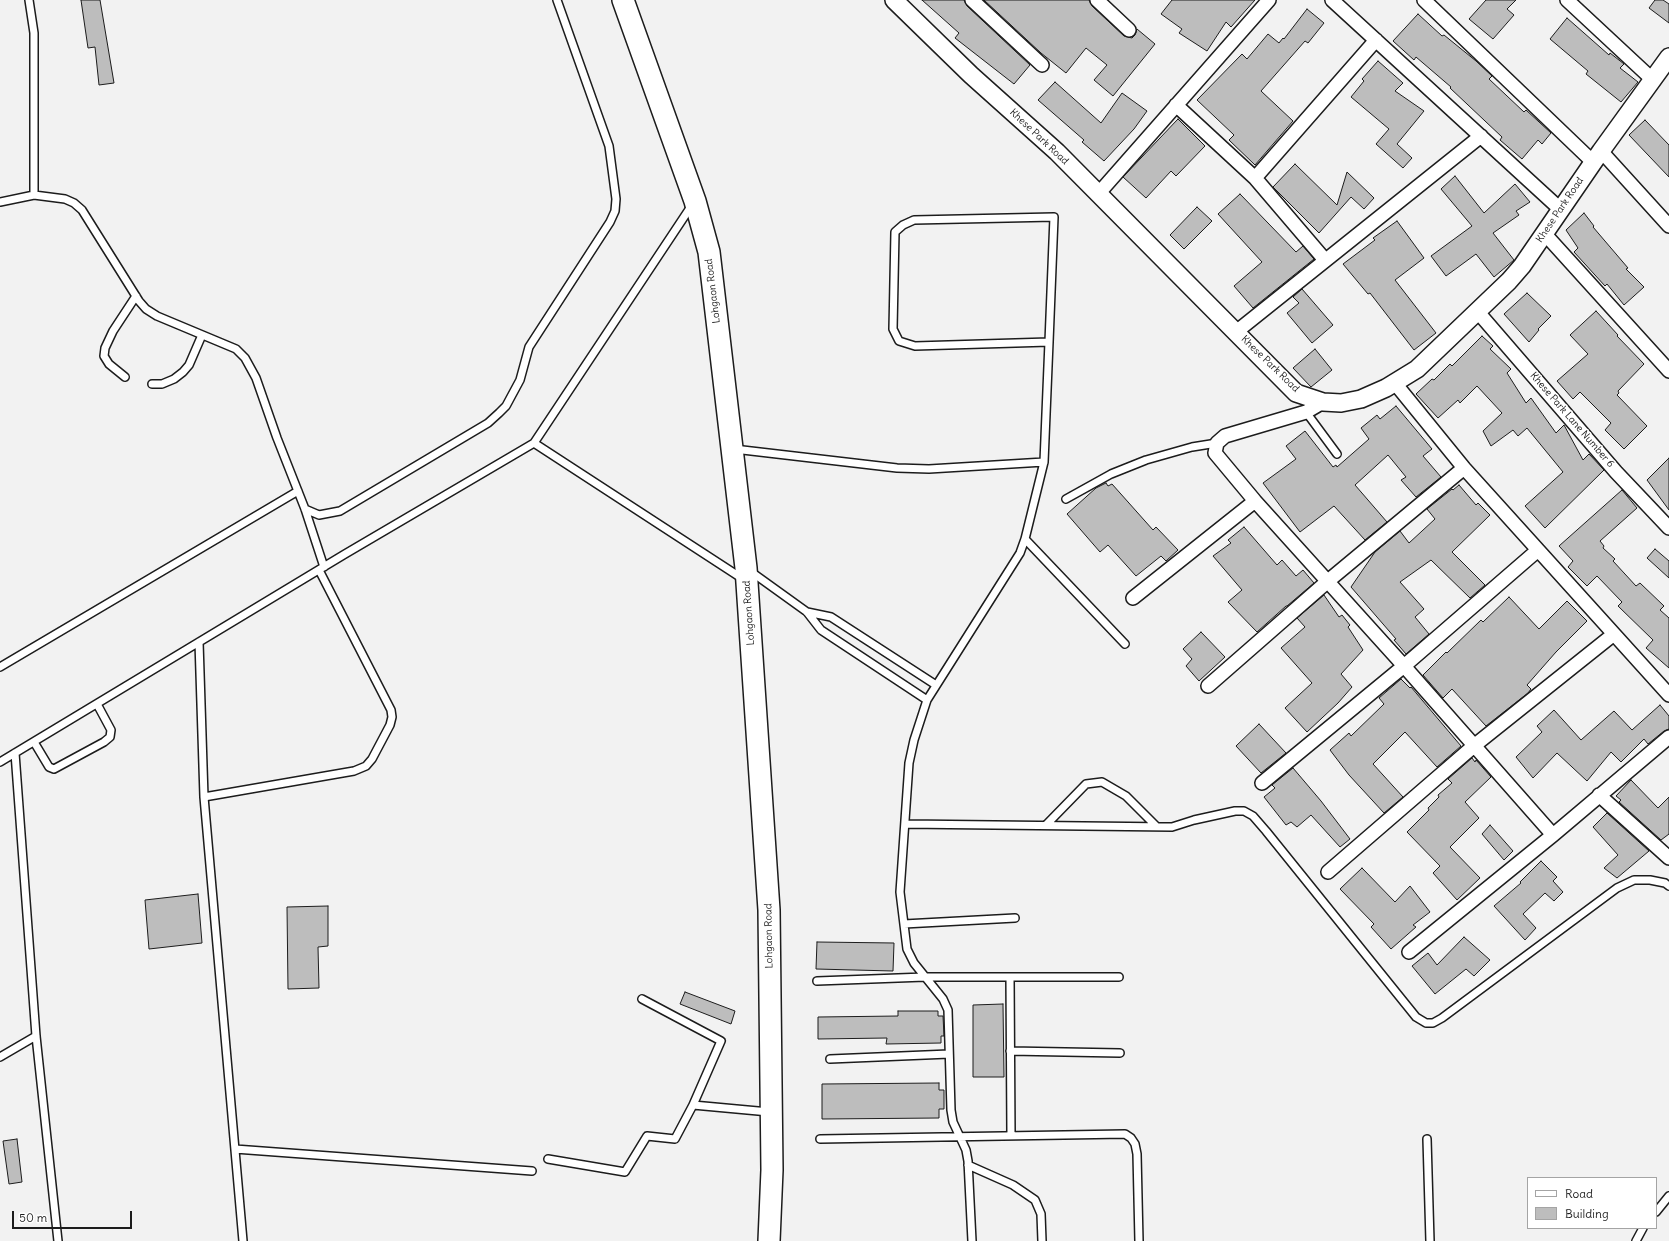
<!DOCTYPE html>
<style>
body{margin:0}
#map{position:relative;width:1669px;height:1241px;overflow:hidden;background:#f2f2f2;font-family:Delius,sans-serif}
canvas{display:block}
.legend{position:absolute;left:1527px;top:1177px;width:130px;height:52px;box-sizing:border-box;background:#fff;border:1px solid #a4a4a4;margin:0;padding:5px 7px;list-style:none;font-size:12px;color:#1c1c1c}
.legend li{display:flex;align-items:center;gap:8px;height:20px}
.legend b{width:20px;border:1px solid #a4a4a4}
.scale{position:absolute;left:12px;top:1211px;width:120px;height:18px;box-sizing:border-box;border:2px solid #1c1c1c;border-top:0;padding-left:5px;font-size:12px;line-height:14px;white-space:nowrap;color:#1c1c1c;-webkit-text-stroke:3px #fff;paint-order:stroke}
</style>
<div id="map">
<canvas width="1669" height="1241"></canvas>
<ul class="legend">
<li><b style="height:5px;background:#fff"></b>Road</li>
<li><b style="height:11px;background:#bdbdbd"></b>Building</li>
</ul>
<div class="scale">50 m</div>
</div>
<script>
const c = document.querySelector('canvas').getContext('2d');
c.lineJoin = 'round';
function fillPath(path, color) {
  c.fillStyle = color;
  c.fill(path, 'evenodd');
}
function poly(rows) {
  const path = new Path2D();
  for (const r of rows) {
    path.moveTo(r[0], r[1]);
    for (let i = 2; i < r.length; i += 2) path.lineTo(r[i], r[i + 1]);
  }
  return path;
}
function strokePath(path, color, width, dash) {
  c.strokeStyle = color;
  c.lineWidth = width;
  c.lineCap = dash ? 'butt' : 'round';
  c.setLineDash(dash || []);
  c.stroke(path);
}
function write(font, color, halo, rows, align = 'center') {
  c.font = font + ' Delius,sans-serif';
  c.lineWidth = 3;
  c.setLineDash([]);
  c.textBaseline = 'middle';
  c.strokeStyle = halo;
  c.fillStyle = color;
  for (const [text, x, y, turn = 0] of rows) {
    c.save();
    c.translate(x, y);
    c.rotate((+turn || 0) * Math.PI / 180);
    c.textAlign = isNaN(turn) ? turn : align;
    if (halo) c.strokeText(text, 0, 0);
    c.fillText(text, 0, 0);
    c.restore();
  }
}
const building = poly([
 [81,0,100,0,114,83,99,85,95,47,88,48,81,0],
 [922,0,964,0,967,6,1030,65,1014,84,955,38,959,33,922,0],
 [984,0,1089,0,1092,6,1124,36,1132,38,1135,35,1137,29,1155,44,1113,96,1094,80,1107,65,1086,48,1066,73,1041,53,984,0],
 [1172,0,1255,0,1231,27,1226,22,1207,51,1179,33,1182,29,1161,14,1172,0],
 [1486,0,1516,0,1507,9,1514,15,1493,39,1469,19,1486,0],
 [1655,0,1663,0,1669,4,1669,23,1649,8,1655,0],
 [1307,9,1324,23,1308,43,1305,41,1261,91,1293,121,1255,165,1229,140,1234,135,1197,100,1242,54,1247,59,1268,34,1279,43,1283,38,1284,39,1307,9],
 [1418,14,1442,36,1444,35,1476,61,1492,76,1489,79,1524,112,1526,110,1551,133,1542,144,1538,140,1522,159,1500,140,1502,137,1450,88,1451,87,1416,57,1414,60,1393,41,1418,14],
 [1567,18,1609,55,1610,53,1624,64,1620,68,1638,82,1621,102,1586,74,1588,71,1550,39,1567,18],
 [1378,61,1403,83,1395,91,1424,111,1397,144,1412,158,1403,168,1376,144,1389,129,1351,97,1364,81,1362,79,1378,61],
 [1055,82,1101,123,1122,93,1147,111,1134,129,1104,161,1082,142,1084,140,1038,100,1055,82],
 [1178,119,1205,146,1176,176,1171,171,1146,198,1123,177,1178,119],
 [1645,120,1669,145,1669,177,1629,135,1645,120],
 [1295,164,1337,205,1347,172,1374,198,1364,209,1351,197,1319,233,1273,187,1295,164],
 [1455,176,1484,213,1515,184,1530,202,1516,211,1519,215,1493,233,1514,260,1494,277,1476,254,1446,276,1431,256,1472,226,1441,189,1455,176],
 [1240,194,1296,252,1303,246,1314,259,1253,308,1234,286,1262,262,1218,214,1240,194],
 [1197,207,1212,221,1184,249,1170,235,1197,207],
 [1584,213,1594,226,1593,227,1628,268,1626,269,1644,287,1624,305,1607,284,1605,286,1574,252,1578,248,1566,230,1584,213],
 [1397,221,1424,258,1395,280,1436,333,1414,350,1370,293,1368,294,1343,264,1375,240,1373,238,1397,221],
 [1302,289,1333,325,1312,343,1287,313,1299,303,1293,297,1302,289],
 [1527,293,1551,316,1538,329,1539,330,1529,342,1504,314,1527,293],
 [1596,311,1618,335,1617,336,1644,364,1618,391,1619,393,1617,395,1647,426,1624,449,1605,430,1611,423,1580,392,1573,399,1557,381,1588,354,1570,335,1596,311],
 [1482,336,1493,346,1490,349,1511,369,1507,373,1526,403,1531,398,1556,433,1564,425,1583,460,1589,454,1604,470,1545,528,1525,506,1563,472,1527,428,1518,436,1513,430,1491,446,1483,431,1502,413,1477,386,1460,403,1458,400,1438,418,1416,394,1432,379,1434,380,1450,364,1452,366,1482,336],
 [1315,349,1332,370,1311,387,1293,368,1315,349],
 [1396,406,1432,449,1423,456,1441,477,1416,497,1401,480,1406,477,1388,455,1355,485,1387,522,1365,540,1334,506,1300,532,1263,483,1296,459,1286,446,1305,431,1333,467,1336,465,1337,467,1369,439,1361,428,1377,415,1380,419,1396,406],
 [1669,458,1669,510,1647,480,1669,458],
 [1106,483,1108,486,1112,484,1153,530,1156,527,1178,550,1166,561,1161,556,1136,576,1108,545,1100,552,1067,514,1096,488,1106,483],
 [1459,485,1476,505,1478,503,1490,515,1452,552,1485,585,1470,598,1431,560,1400,582,1424,609,1415,617,1429,634,1406,654,1394,640,1396,639,1351,587,1375,552,1400,531,1409,543,1435,519,1427,509,1452,489,1453,490,1459,485],
 [1622,490,1637,508,1600,541,1604,546,1603,548,1615,559,1613,561,1636,586,1640,583,1664,606,1660,610,1669,618,1669,668,1646,648,1653,640,1618,606,1622,602,1597,576,1587,586,1568,567,1573,561,1559,546,1622,490],
 [1244,527,1277,565,1282,560,1296,576,1303,570,1314,583,1287,606,1286,606,1257,632,1228,602,1242,590,1213,556,1231,543,1228,540,1244,527],
 [1655,549,1669,561,1669,578,1647,558,1655,549],
 [1324,595,1339,617,1342,615,1350,625,1348,627,1363,650,1341,674,1352,687,1338,703,1307,732,1285,708,1312,683,1281,648,1305,627,1297,618,1324,595],
 [1509,597,1539,629,1567,601,1587,621,1556,652,1527,685,1531,689,1528,693,1486,726,1452,689,1443,698,1423,675,1446,652,1447,653,1481,620,1483,622,1509,597],
 [1201,632,1225,657,1199,681,1186,666,1192,659,1183,649,1201,632],
 [1401,679,1410,688,1411,687,1461,746,1437,767,1405,732,1373,764,1403,797,1384,813,1349,775,1330,750,1349,733,1351,736,1384,704,1379,698,1401,679],
 [1660,705,1669,716,1669,729,1664,731,1648,744,1644,739,1621,762,1611,752,1587,781,1557,753,1533,778,1516,757,1542,732,1537,726,1554,710,1581,740,1614,711,1632,730,1660,705],
 [1259,724,1286,753,1261,773,1236,746,1259,724],
 [1472,758,1475,762,1476,760,1491,777,1465,802,1479,818,1450,847,1480,878,1457,900,1433,873,1440,866,1407,832,1429,810,1428,808,1439,797,1438,795,1452,783,1448,779,1472,758],
 [1293,768,1321,801,1350,839,1340,847,1311,815,1297,827,1291,822,1286,825,1264,797,1275,788,1272,785,1293,768],
 [1631,780,1658,808,1669,797,1669,834,1661,840,1619,802,1621,800,1616,796,1631,780],
 [1607,813,1649,851,1617,878,1604,868,1618,855,1593,827,1607,813],
 [1490,825,1513,851,1504,860,1482,834,1490,825],
 [1541,861,1557,877,1553,881,1563,892,1554,901,1545,893,1523,914,1536,928,1525,940,1494,906,1521,883,1520,882,1541,861],
 [1362,868,1395,902,1410,886,1430,912,1413,925,1416,927,1391,949,1371,927,1374,924,1340,889,1362,868],
 [198,894,202,943,149,949,145,900,198,894],
 [328,906,328,946,318,947,319,988,288,989,287,907,328,906],
 [1464,937,1490,960,1474,976,1466,969,1435,994,1412,966,1428,953,1437,965,1464,937],
 [817,942,894,943,893,971,816,969,817,942],
 [685,992,735,1011,731,1024,680,1004,685,992],
 [1003,1004,1004,1077,973,1077,973,1005,1003,1004],
 [898,1011,938,1011,938,1016,943,1016,944,1036,941,1036,941,1043,886,1044,887,1038,818,1039,818,1017,898,1016,898,1011],
 [939,1083,939,1090,944,1090,944,1109,939,1109,939,1118,822,1119,822,1084,939,1083],
 [17,1139,22,1182,9,1184,3,1141,17,1139]
]);
const service = poly([
 [29,0,34,33,34,195],
 [0,202,34,195,65,199,74,203,82,210,139,301,146,309,157,316,236,349,245,358,256,378,277,438,305,509,324,567],
 [125,377,109,364,104,356,105,348,113,331,136,296],
 [152,384,162,384,174,379,183,372,189,365,202,335],
 [1306,412,1337,454],
 [534,443,743,579],
 [734,449,897,468,929,469,1044,462],
 [1066,499,1111,474,1146,460,1192,447,1217,443],
 [305,509,319,515,340,511,488,423,499,413,506,406,520,380,529,347,610,222,615,211,616,199,609,146,557,0],
 [1025,539,1125,644],
 [750,571,807,612,821,630,927,700],
 [807,612,831,617,936,685],
 [199,642,204,797,243,1241],
 [0,667,298,491],
 [34,742,49,767,54,769,104,742,110,737,111,730,97,704],
 [15,753,36,1036,58,1241],
 [0,762,345,554,534,443,692,205],
 [204,797,354,771,366,766,372,759,390,725,392,717,391,710,319,570],
 [905,824,1172,827,1194,820,1235,811,1244,811,1253,816,1266,831,1416,1017,1426,1023,1433,1023,1442,1018,1617,888,1634,880,1650,880,1665,883,1669,886],
 [1046,825,1086,784,1102,782,1126,796,1156,826],
 [904,924,1015,918],
 [1010,977,1011,1135],
 [817,981,925,977,1119,977],
 [642,999,721,1041,693,1105,769,1112],
 [1010,1051,1120,1053],
 [0,1057,36,1036],
 [830,1059,949,1054],
 [820,1139,1125,1134,1131,1138,1135,1144,1137,1154,1139,1241],
 [1427,1139,1430,1241],
 [235,1149,532,1171],
 [548,1159,625,1172,647,1136,675,1139,693,1105],
 [968,1165,1013,1185,1035,1200,1041,1214,1042,1241],
 [1656,1212,1669,1196],
 [972,1241,968,1161,966,1150,953,1122,951,1110,948,1010,943,999,914,963,907,949,900,892,909,763,914,740,927,700,1020,553,1025,539,1044,462,1049,342,1054,217,914,220,903,225,895,232,893,329,899,341,915,346,1049,342],
 [1636,1241,1643,1228]
]);
const minor = poly([
 [972,0,1042,65],
 [1097,0,1129,30],
 [1332,0,1560,209],
 [1424,0,1593,162],
 [1567,0,1653,80],
 [1176,105,1255,178,1325,260],
 [1601,151,1669,226],
 [1255,178,1376,40],
 [1099,193,1269,0],
 [1544,233,1669,371],
 [1477,311,1616,472,1669,528],
 [1236,332,1481,136],
 [1394,382,1464,468,1669,695],
 [1323,402,1306,412,1225,436,1217,443,1215,453,1255,501,1404,666,1553,835],
 [1133,598,1255,501],
 [1208,686,1328,581,1464,468],
 [1262,783,1404,666,1538,550],
 [1599,795,1669,858],
 [1328,872,1475,745,1614,634],
 [1409,952,1553,835,1669,737]
]);
const tertiary = poly([
 [894,0,971,75,1057,152,1296,393,1323,402,1341,403,1361,399,1386,388,1417,369,1509,281,1522,266,1601,151,1669,57]
]);
const primary = poly([
 [623,0,695,201,709,252,746,568,769,910,772,1170,769,1241]
]);
const streetNames = [
 ["Khese Park Road",1039,137,43],
 ["Khese Park Road",1560,210,-56],
 ["Lohgaon Road",713,291,-97],
 ["Khese Park Road",1270,364,44],
 ["Khese Park Lane Number 6",1572,420,49],
 ["Lohgaon Road",749,613,-94],
 ["Lohgaon Road",769,936,-91]
];
fillPath(building, '#bdbdbd');
strokePath(building, '#1c1c1c', 1);
strokePath(service, '#1c1c1c', 10);
strokePath(minor, '#1c1c1c', 16);
strokePath(tertiary, '#1c1c1c', 20);
strokePath(primary, '#1c1c1c', 24);
strokePath(service, '#fff', 7);
strokePath(minor, '#fff', 13);
strokePath(tertiary, '#fff', 17);
strokePath(primary, '#fff', 21);
write('10px', '#1c1c1c', '#fff', streetNames);
</script>
